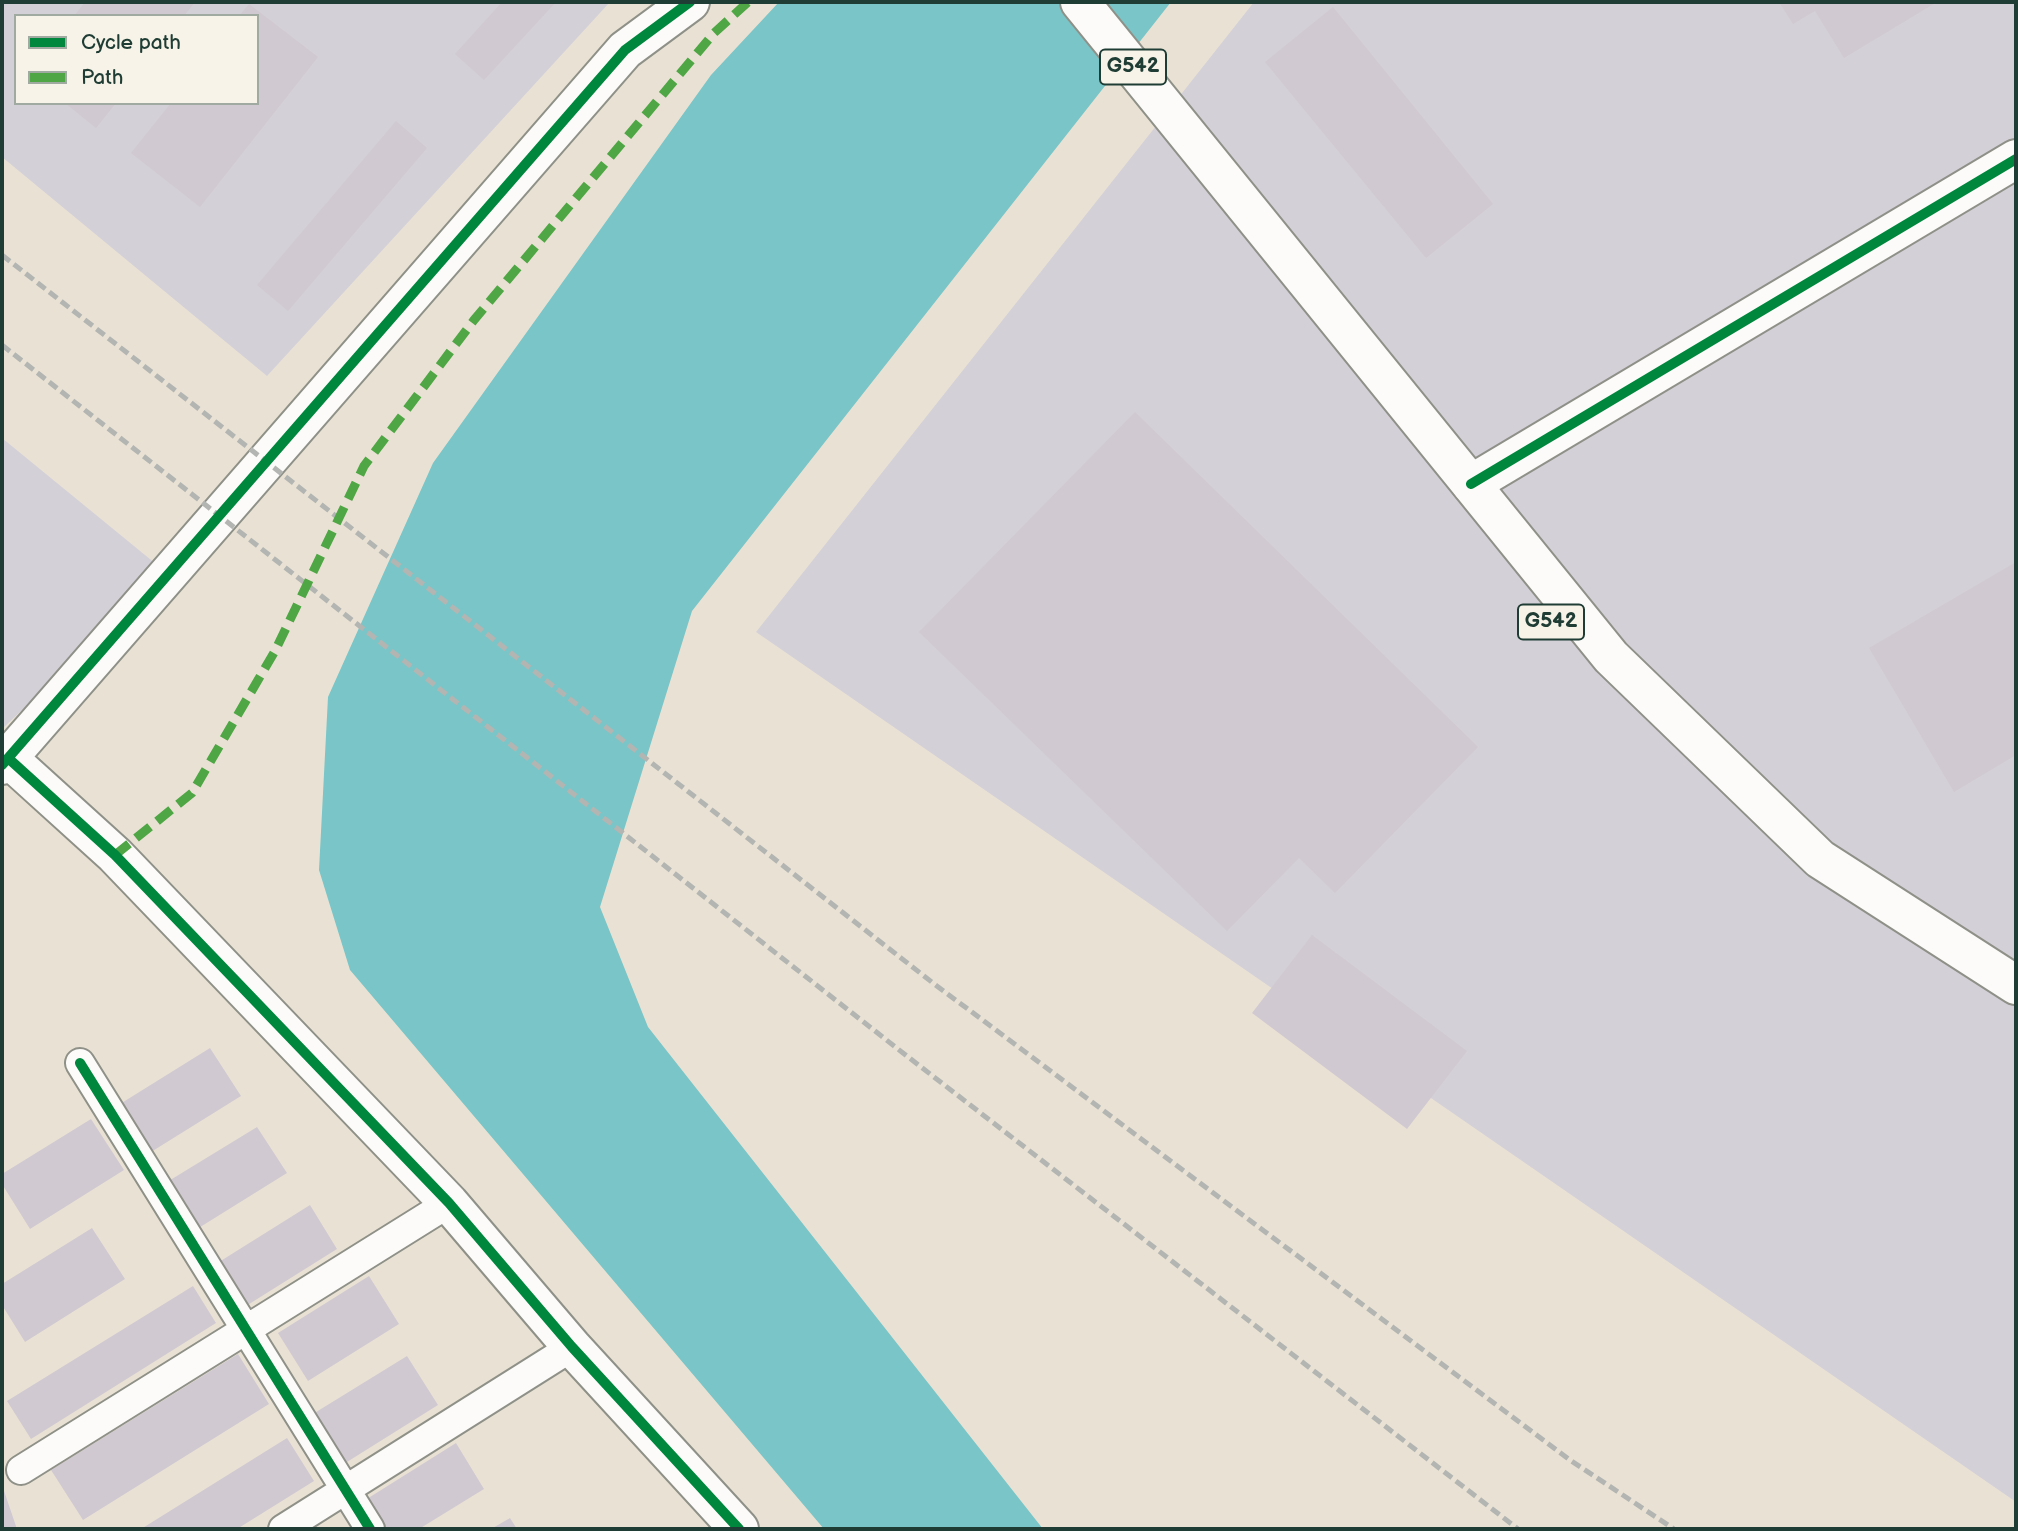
<!DOCTYPE html>
<style>
body{margin:0}
#map{position:relative;width:2018px;height:1531px;overflow:hidden;background:#e9e2d4;font-family:"Balsamiq Sans",sans-serif}
canvas{display:block}
.frame{position:absolute;inset:0;border:4px solid #1f3d34;pointer-events:none}
.legend{position:absolute;left:14px;top:14px;width:245px;height:91px;box-sizing:border-box;background:#f7f3e8;border:2px solid #a1aaa0;margin:0;padding:9px 12px;list-style:none;font-size:21px;color:#1f3d34}
.legend li{display:flex;align-items:center;gap:14px;height:35px}
.legend b{width:35px;border:2px solid #a1aaa0}
</style>
<div id="map">
<canvas width="2018" height="1531"></canvas>
<div class="frame"></div>
<ul class="legend">
<li><b style="height:9px;background:#00873e"></b>Cycle path</li>
<li><b style="height:9px;background:#4fa644"></b>Path</li>
</ul>
</div>
<script>
const c = document.querySelector('canvas').getContext('2d');
c.lineJoin = 'round';
function fillPath(path, color) {
  c.fillStyle = color;
  c.fill(path, 'evenodd');
}
function poly(rows) {
  const path = new Path2D();
  for (const r of rows) {
    path.moveTo(r[0], r[1]);
    for (let i = 2; i < r.length; i += 2) path.lineTo(r[i], r[i + 1]);
  }
  return path;
}
function strokePath(path, color, width, dash) {
  c.strokeStyle = color;
  c.lineWidth = width;
  c.lineCap = dash ? 'butt' : 'round';
  c.setLineDash(dash || []);
  c.stroke(path);
}
function write(font, color, halo, rows, align = 'center') {
  c.font = font + ' "Balsamiq Sans",sans-serif';
  c.lineWidth = 5;
  c.setLineDash([]);
  c.textBaseline = 'middle';
  c.strokeStyle = halo;
  c.fillStyle = color;
  for (const [text, x, y, turn = 0] of rows) {
    c.save();
    c.translate(x, y);
    c.rotate((+turn || 0) * Math.PI / 180);
    c.textAlign = isNaN(turn) ? turn : align;
    if (halo) c.strokeText(text, 0, 0);
    c.fillText(text, 0, 0);
    c.restore();
  }
}
const industrial = poly([
 [2,2,610,2,267,376,2,157],
 [16,16,257,16,257,103,16,103],
 [1254,2,2016,2,2016,1502,756,632],
 [2,438,167,573,2,729]
]);
const water = poly([
 [779,2,1171,2,692,611,600,907,648,1027,1043,1529,824,1529,350,970,319,870,328,697,433,463,711,75]
]);
const building = poly([
 [85,2,195,2,184,16,74,16],
 [502,2,556,2,484,80,455,54],
 [1779,2,1937,2,1844,58,1815,11,1793,24],
 [249,4,318,57,200,207,131,153,171,103,257,103,257,16,239,16],
 [1333,7,1493,204,1426,258,1265,62],
 [65,103,116,103,96,128],
 [396,121,427,148,288,311,257,285],
 [1135,412,1478,747,1335,893,1299,858,1227,931,919,632],
 [2016,562,2016,755,1954,792,1869,648],
 [1312,935,1467,1051,1407,1129,1252,1013],
 [210,1048,241,1096,151,1152,120,1104],
 [91,1119,124,1170,30,1229,2,1184,2,1174],
 [257,1127,287,1173,197,1229,167,1182],
 [310,1205,337,1249,246,1306,219,1262],
 [92,1228,125,1279,25,1342,2,1305,2,1284],
 [369,1276,399,1324,308,1381,278,1333],
 [193,1286,216,1323,31,1439,7,1401],
 [238,1354,269,1404,83,1520,51,1470],
 [407,1356,438,1405,339,1467,308,1417],
 [287,1438,314,1481,237,1529,141,1529],
 [456,1443,484,1489,419,1529,379,1529,362,1502],
 [2,1485,17,1529,2,1529],
 [510,1518,517,1529,491,1529]
]);
const street = poly([
 [80,1063,370,1529],
 [21,1470,449,1203],
 [283,1529,572,1347]
]);
const secondary = poly([
 [1471,484,2016,159],
 [8,758,115,855,449,1203,572,1347,739,1529],
 [2,765,625,50,690,2]
]);
const highway = poly([
 [1080,2,1611,657,1820,859,2016,985]
]);
const rail = poly([
 [2,255,933,983,1570,1460,1674,1529],
 [2,345,903,1053,1518,1529]
]);
const quiet = poly([
 [115,855,192,793,275,651,364,466,474,320,714,33,748,2]
]);
const cycleway = poly([
 [1471,484,2016,159],
 [8,758,115,855,449,1203,572,1347,739,1529],
 [2,765,625,50,690,2],
 [80,1063,370,1529]
]);
const shields = [
 [1133,67,66],
 [1551,622,66]
];
const shieldNames = [
 ["G542",1133,67],
 ["G542",1551,622]
];
fillPath(industrial, '#d4d0d8');
fillPath(water, '#7ac5c7');
fillPath(building, '#d0c9d1');
strokePath(street, '#8f9188', 32);
strokePath(secondary, '#8f9188', 42);
strokePath(highway, '#8f9188', 42);
strokePath(street, '#fcfbf9', 28);
strokePath(secondary, '#fcfbf9', 38);
strokePath(highway, '#fcfbf9', 38);
strokePath(rail, '#b3b5b2', 5, [10, 5]);
strokePath(quiet, '#4fa644', 9, [18, 9]);
strokePath(cycleway, '#00873e', 10);
for (const [x, y, w] of shields) {
  const box = new Path2D();
  box.roundRect(x - w / 2, y - 17.5, w, 35, 5);
  c.fillStyle = '#f7f3e8';
  c.fill(box);
  strokePath(box, '#1f3d34', 2);
}
write('bold 21px', '#1f3d34', null, shieldNames);
</script>
